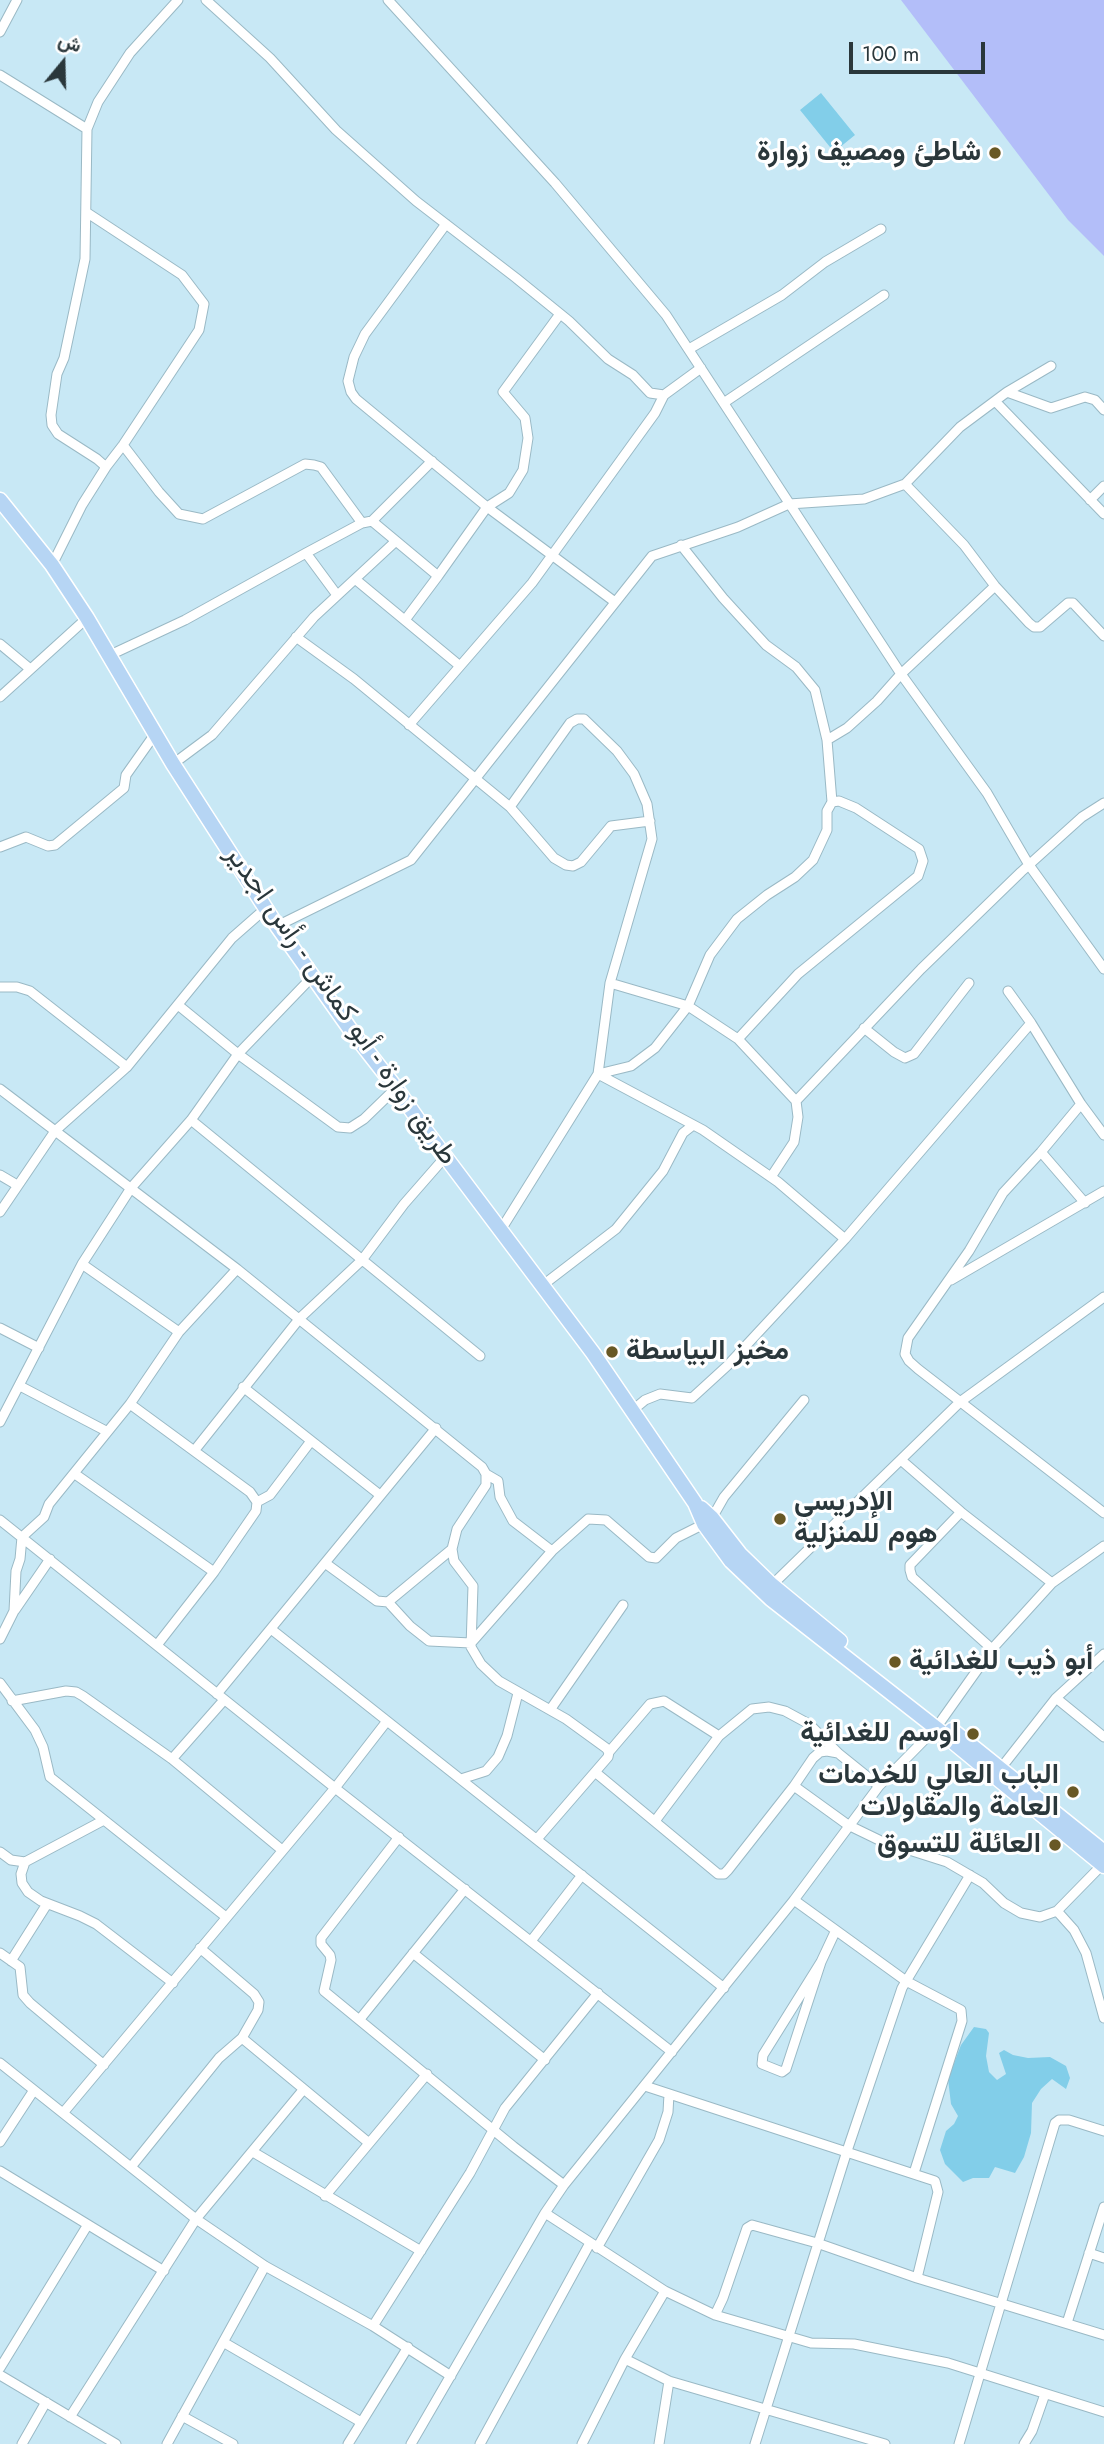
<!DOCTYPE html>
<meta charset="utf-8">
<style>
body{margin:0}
#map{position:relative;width:1104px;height:2444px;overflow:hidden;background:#c8e8f5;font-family:Jost,Vazirmatn,sans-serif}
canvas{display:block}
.north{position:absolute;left:28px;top:28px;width:70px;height:70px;-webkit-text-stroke:5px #fff;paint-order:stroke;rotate:19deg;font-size:19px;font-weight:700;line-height:28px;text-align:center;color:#2a373b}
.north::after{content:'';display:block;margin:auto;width:24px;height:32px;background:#2a373b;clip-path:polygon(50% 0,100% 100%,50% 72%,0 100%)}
.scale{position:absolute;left:849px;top:42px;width:136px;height:32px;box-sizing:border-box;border:4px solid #2a373b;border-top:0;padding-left:9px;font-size:21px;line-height:24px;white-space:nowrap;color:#2a373b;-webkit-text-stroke:5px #fff;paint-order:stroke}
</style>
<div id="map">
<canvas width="1104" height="2444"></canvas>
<div class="north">ش</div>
<div class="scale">100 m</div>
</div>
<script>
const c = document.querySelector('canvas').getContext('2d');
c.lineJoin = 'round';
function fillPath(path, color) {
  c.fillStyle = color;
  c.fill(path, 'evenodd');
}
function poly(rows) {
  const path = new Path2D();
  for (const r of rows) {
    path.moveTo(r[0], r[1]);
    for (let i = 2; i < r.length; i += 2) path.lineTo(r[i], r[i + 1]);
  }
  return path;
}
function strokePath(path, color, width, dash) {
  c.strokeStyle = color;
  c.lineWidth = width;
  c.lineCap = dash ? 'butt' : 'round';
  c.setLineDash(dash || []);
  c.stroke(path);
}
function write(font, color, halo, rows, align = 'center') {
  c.font = font + ' Jost,Vazirmatn,sans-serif';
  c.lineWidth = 6;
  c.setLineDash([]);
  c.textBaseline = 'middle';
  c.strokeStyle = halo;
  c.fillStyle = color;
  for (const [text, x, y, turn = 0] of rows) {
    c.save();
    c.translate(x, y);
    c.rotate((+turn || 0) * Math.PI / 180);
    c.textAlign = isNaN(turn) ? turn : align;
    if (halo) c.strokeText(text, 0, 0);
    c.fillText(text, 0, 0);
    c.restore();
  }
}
const green = poly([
 [821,93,855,135,834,152,800,110],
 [974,2027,986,2029,989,2033,986,2056,989,2072,997,2080,1006,2074,999,2053,1004,2050,1013,2055,1028,2058,1050,2057,1066,2066,1070,2078,1066,2089,1052,2079,1041,2089,1032,2103,1031,2133,1024,2157,1015,2173,995,2167,989,2178,973,2178,963,2182,945,2164,940,2150,946,2131,954,2124,958,2116,951,2104,948,2079,961,2045]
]);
const water = poly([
 [901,0,1104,0,1104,256,1068,220]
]);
const street = poly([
 [206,0,270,58,336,130,416,201,516,278,569,321,608,359,633,375,650,393,664,395,701,368],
 [388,0,555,183,666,315,901,674,987,793,1029,865,1104,969],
 [0,32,17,0],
 [0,75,87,129],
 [86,212,182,275,204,304,199,330,123,445,106,467],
 [446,224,365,334,354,357,348,381,351,392,356,399,487,507,615,602],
 [689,349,782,295,825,262,881,229],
 [1007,392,1051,408,1085,397,1095,400,1104,410],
 [995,401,1104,514],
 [725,402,884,295],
 [123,445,159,492,179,514,203,519,305,464,314,465,321,467,362,523],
 [905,484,964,545,995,586,1029,623,1034,627,1040,627,1068,603,1073,603,1104,636],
 [1090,500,1104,486],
 [372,521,438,576,487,507,509,493,523,470,528,438,525,418,503,392,560,314],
 [681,545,723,598,766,645,796,667,815,690,827,740,832,802,827,811,827,830,813,860,795,877,767,895,737,919,710,955,688,1006,655,1048,631,1066,598,1074,703,1130,778,1182,845,1239],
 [306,553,337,595],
 [52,565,82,505,106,467,97,459,58,434,52,425,51,415,57,374,64,358,85,259,87,129,98,102,130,53,178,0],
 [355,579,460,666],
 [405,620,438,576],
 [296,637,354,679,510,807,554,858,566,865,573,866,581,862,611,826,650,821],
 [0,644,29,668],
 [108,656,185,620,306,553,362,523,372,521,432,461],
 [0,697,87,618],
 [409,725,532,583,655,413,664,395],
 [827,740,847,728,877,701,901,674,995,586],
 [173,764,212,735,314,617,396,541],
 [0,847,26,837,48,846,55,845,124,788,126,775,155,734],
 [277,926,411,860,652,556,738,527,789,504,864,499,905,484,960,427,1007,392,1051,366],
 [610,983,688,1006,738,1039,796,1101,921,969,1021,872,1082,817,1104,803],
 [0,987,17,987,30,991,127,1067],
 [1008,991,1031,1023,1081,1104,1104,1135],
 [178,1005,238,1054,338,1127,350,1128,364,1119,396,1088],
 [864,1028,894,1052,905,1058,914,1054,969,983],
 [738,1039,798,974,918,876,923,861,919,849,856,808,839,801,832,802],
 [0,1089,237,1269,482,1467,486,1474,486,1485,457,1529,452,1549,454,1561,473,1586,471,1647,481,1664,499,1681,566,1719,606,1748,609,1752,608,1757,537,1839],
 [1081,1104,1041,1152,1003,1193,969,1251,908,1338,905,1354,909,1361,918,1369,1104,1513],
 [191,1120,480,1356],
 [1041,1152,1085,1203],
 [0,1175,17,1185],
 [771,1177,794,1142,798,1117,796,1101],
 [0,1212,55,1131,127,1067,232,938,265,909],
 [502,1228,598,1074,610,983,652,839,647,804,634,774,617,751,584,719,577,719,570,723,510,807],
 [82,1264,179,1332,237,1269],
 [951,1280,1104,1191],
 [543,1285,616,1229,663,1171,683,1133,692,1126],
 [0,1328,39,1348],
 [20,1386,106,1431],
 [243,1387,380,1495],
 [130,1404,250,1492,257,1502,256,1511,214,1572],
 [633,1410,645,1400,660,1394,692,1398,727,1366,845,1239,1031,1023],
 [0,1422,82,1264,131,1188,191,1120,238,1054,313,976],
 [194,1451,300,1318,362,1260,404,1204,446,1156],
 [901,1460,961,1512,1052,1583],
 [75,1474,214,1572,157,1645],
 [486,1474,498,1481,500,1497,513,1521,552,1551],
 [257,1502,270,1495,311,1441],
 [961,1512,910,1565,910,1570,912,1577,992,1649],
 [0,1520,335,1788,672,2052],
 [325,1563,377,1601,388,1602,452,1549],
 [772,1585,960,1402,1104,1297],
 [388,1602,410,1626,429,1641,471,1643],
 [15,1610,50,1559],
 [271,1629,724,1988],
 [0,1639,14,1611,16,1571,20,1559,22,1537,44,1517,49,1504,130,1404,179,1332],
 [471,1643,552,1551,588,1519,606,1520,649,1557,656,1558,676,1538,704,1524,712,1518,724,1497,804,1400],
 [0,1683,35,1730,43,1747,50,1777,226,1917],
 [217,1694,436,1428],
 [1056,1698,1104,1737],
 [12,1701,66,1691,76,1692,83,1696,172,1759,282,1850],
 [550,1710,623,1605],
 [609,1752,650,1704,664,1701,719,1736],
 [172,1759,224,1700],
 [1001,1768,1056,1698,1104,1654],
 [595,1772,718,1874,724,1874,728,1870,794,1786,848,1825,881,1841,947,1862,983,1883,1004,1903,1021,1913,1040,1917,1057,1911,1102,1865],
 [461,1779,486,1771,498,1757,507,1736,518,1693],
 [794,1786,813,1758,820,1752,827,1751,838,1753,879,1786],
 [655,1821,719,1736,752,1709,769,1707,785,1711,809,1724,838,1753],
 [399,1837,321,1938,321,1944,330,1955,331,1960,324,1991,514,2147,564,2185],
 [0,1852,11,1860,25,1862,104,1820],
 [25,1862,21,1874,22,1883,28,1892,41,1901,80,1916,96,1924,173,1983],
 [794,1900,906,1981,961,2010,962,2021,914,2173],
 [1057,1911,1074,1930,1086,1953,1104,2018],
 [531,1941,582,1875],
 [0,1953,20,1967,23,1995,30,2003,104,2065],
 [413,1953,545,2060],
 [11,1961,47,1904],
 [821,1962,786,2069,782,2072,762,2064,763,2055,821,1962,835,1932],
 [360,2019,465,1889],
 [242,2038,369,2143],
 [0,2063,196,2219,265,2266,373,2326,451,2376],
 [645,2086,935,2181,938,2192,917,2278],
 [63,2113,335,1788,387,1721],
 [0,2142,34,2090],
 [253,2152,421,2251],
 [131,2167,219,2058,242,2038,258,2010,259,2002,254,1994,200,1948],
 [0,2171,164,2271],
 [325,2196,427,2074],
 [545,2213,665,2291,715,2315,811,2343,854,2344,948,2363,1104,2412],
 [597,2248,659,2140,668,2112,669,2094],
 [1089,2253,1104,2258],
 [715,2315,723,2298,747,2228,752,2225,817,2243,917,2278,1104,2335],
 [1067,2323,1104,2207],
 [373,2326,470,2173,505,2108,598,1993],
 [223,2342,361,2422],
 [625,2359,669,2381,885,2444],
 [0,2368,87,2226],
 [0,2375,116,2444],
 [182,2416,233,2444],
 [70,2417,196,2219,303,2090],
 [22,2444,46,2402],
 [167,2444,265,2266],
 [348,2444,408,2347],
 [411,2444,545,2213,564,2185,794,1900,879,1786,936,1728,992,1649,1052,1583,1104,1546],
 [480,2444,590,2243],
 [582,2444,625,2359,665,2291],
 [659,2444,669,2381],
 [755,2444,847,2151,902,1988,970,1875],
 [959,2444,1055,2123,1059,2120,1069,2120,1104,2131],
 [1024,2444,1032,2431,1045,2394]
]);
const primary = poly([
 [0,500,52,565,87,618,173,764,277,926,350,1029,396,1088,426,1131,593,1353,695,1503,704,1524,731,1561,771,1599,936,1728,1104,1866],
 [701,1508,712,1518,740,1554,772,1585,840,1641],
 [952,1730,1104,1852]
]);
const markers = [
 [995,153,7,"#685825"],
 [612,1352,7,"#685825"],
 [780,1519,7,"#685825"],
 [895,1662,7,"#685825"],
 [973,1734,7,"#685825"],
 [1073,1792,7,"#685825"],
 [1055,1845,7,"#685825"]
];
const poiNames = [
 ["شاطئ ومصيف زوارة",981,153],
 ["مخبز البياسطة",626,1352,"left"],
 ["الإدريسي",794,1503,"left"],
 ["هوم للمنزلية",794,1535,"left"],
 ["أبو ذيب للغدائية",909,1662,"left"],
 ["اوسم للغدائية",959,1734],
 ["الباب العالي للخدمات",1059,1776],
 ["العامة والمقاولات",1059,1808],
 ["العائلة للتسوق",1041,1845]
];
const streetNames = [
 ["طريق زوارة - أبو كماش - رأس اجدير",340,1006,55]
];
fillPath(green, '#82cee9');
fillPath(water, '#b3bef9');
strokePath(street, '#9ab9c5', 11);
strokePath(primary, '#fff', 17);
strokePath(street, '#fff', 9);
strokePath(primary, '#b6d5f4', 14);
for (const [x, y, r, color] of markers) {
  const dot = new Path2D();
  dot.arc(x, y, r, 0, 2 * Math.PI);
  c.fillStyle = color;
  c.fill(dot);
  strokePath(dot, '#fff', 2.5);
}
write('bold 28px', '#2a373b', '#fff', poiNames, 'right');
write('28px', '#2a373b', '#fff', streetNames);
</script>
